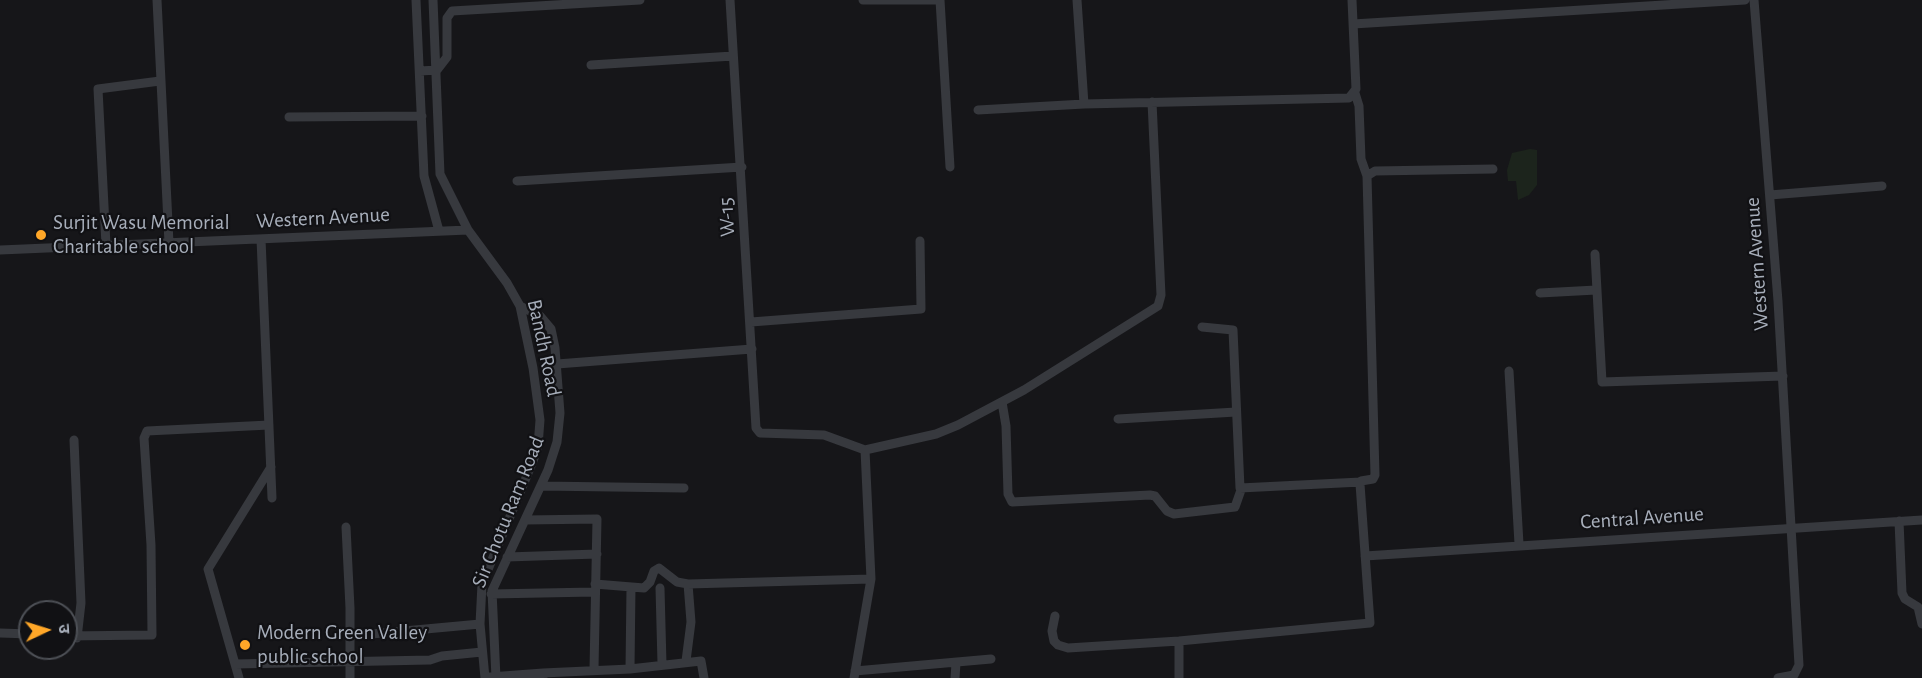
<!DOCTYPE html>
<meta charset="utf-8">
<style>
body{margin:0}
#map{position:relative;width:1922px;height:678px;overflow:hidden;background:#161619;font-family:"Alegreya Sans","Noto Sans Devanagari",sans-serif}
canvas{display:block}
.north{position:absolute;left:18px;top:600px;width:60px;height:60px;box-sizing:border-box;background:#111114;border:2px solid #4d5056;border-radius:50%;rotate:86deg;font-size:16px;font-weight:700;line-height:24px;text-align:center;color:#a7aeba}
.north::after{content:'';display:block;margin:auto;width:21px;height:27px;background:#ffa728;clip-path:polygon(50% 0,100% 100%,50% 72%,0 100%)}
</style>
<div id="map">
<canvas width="1922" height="678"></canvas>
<div class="north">उ</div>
</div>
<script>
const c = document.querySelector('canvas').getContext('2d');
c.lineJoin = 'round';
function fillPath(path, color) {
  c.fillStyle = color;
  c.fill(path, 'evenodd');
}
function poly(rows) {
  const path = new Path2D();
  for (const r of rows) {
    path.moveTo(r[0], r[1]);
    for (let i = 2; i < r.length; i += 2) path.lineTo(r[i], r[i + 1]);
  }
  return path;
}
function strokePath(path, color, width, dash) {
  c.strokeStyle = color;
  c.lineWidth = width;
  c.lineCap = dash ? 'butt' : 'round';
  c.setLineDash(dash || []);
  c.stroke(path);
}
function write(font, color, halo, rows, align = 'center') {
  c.font = font + ' "Alegreya Sans",sans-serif';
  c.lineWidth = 4.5;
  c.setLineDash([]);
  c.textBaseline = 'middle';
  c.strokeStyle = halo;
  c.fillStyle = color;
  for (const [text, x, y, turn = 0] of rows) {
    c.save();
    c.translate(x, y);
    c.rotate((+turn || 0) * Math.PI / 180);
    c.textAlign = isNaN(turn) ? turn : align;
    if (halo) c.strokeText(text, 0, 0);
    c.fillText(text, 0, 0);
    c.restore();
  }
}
const green = poly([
 [1530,149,1537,150,1537,185,1529,195,1518,200,1516,181,1508,181,1507,170,1512,153]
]);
const minor = poly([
 [157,0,169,243],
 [416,0,424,176,439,231],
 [433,0,440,174,468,230,507,283,520,306,533,368,540,420,538,446,533,461,482,584,480,624,485,678],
 [730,0,756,428,760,433,824,435,865,450,871,579,854,678],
 [863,0,940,0],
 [940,0,950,167],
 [1077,0,1084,104],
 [1754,0,1778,301,1799,665,1794,675,1778,678],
 [1353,24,1745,0],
 [591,65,733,56],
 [420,71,437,70,447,57,447,18,452,11,640,0],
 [1355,93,1359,106,1361,159,1367,176],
 [978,110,1084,104,1349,98,1356,89,1352,0],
 [289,117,422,116],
 [517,181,742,167],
 [1770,195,1882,186],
 [261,239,272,498],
 [106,245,98,89,160,81],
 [0,250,468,230],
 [1595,254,1602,382,1783,376],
 [1540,293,1596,290],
 [751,322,921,309,920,241],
 [1202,327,1233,330,1240,488,1361,482],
 [557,364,752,349],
 [1509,371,1519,544],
 [1002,402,1006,426,1008,494,1012,502,1150,495,1155,496,1167,511,1174,514,1235,507,1241,490],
 [1118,419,1236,412],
 [74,440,81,603,77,638],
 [865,450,936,434,958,425,1024,390,1158,306,1161,295,1152,102],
 [541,486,684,488],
 [525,520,597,519,594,669],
 [1899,521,1902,593,1905,599,1918,607,1922,624],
 [346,527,350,608,350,678],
 [1365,556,1922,520],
 [507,557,597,554],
 [595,584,644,588,650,582,654,571,659,568,677,582,688,584,871,579],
 [660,588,662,664],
 [491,594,594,592],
 [1055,616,1052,631,1054,641,1058,645,1068,648,1179,641,1370,623,1360,484,1361,481,1373,479,1375,475,1367,176,1375,171,1493,169],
 [0,633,30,634],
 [66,636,152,635,151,545,144,438,147,431,269,425],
 [350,636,480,624],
 [1179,641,1179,678],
 [686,661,691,622,688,584],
 [235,664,430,660,442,656,482,652],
 [630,669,631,587],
 [855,671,991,659],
 [543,673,630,669,701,661,704,678],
 [490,677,543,673,543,678],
 [239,678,208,569,271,467],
 [496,678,492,591,548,470,557,442,560,413,555,348,551,329,540,316,520,306],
 [955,678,956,663]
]);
const markers = [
 [41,235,6,"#ffa728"],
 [245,645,6,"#ffa728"]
];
const streetNames = [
 ["W-15",727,217,-93],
 ["Western Avenue",323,218,-3],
 ["Western Avenue",1757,264,-94],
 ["Bandh Road",544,348,78],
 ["Sir Chotu Ram Road",508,512,-68],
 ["Central Avenue",1642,518,-4]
];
const poiNames = [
 ["Surjit Wasu Memorial",53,223],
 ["Charitable school",53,247],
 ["Modern Green Valley",257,633],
 ["public school",257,657]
];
fillPath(green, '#1c241c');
strokePath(minor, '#37393e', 9);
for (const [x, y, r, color] of markers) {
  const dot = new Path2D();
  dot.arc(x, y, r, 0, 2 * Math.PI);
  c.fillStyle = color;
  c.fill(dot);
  strokePath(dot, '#111114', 2);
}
write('21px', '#a7aeba', '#111114', streetNames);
write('21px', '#a7aeba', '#111114', poiNames, 'left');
</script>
